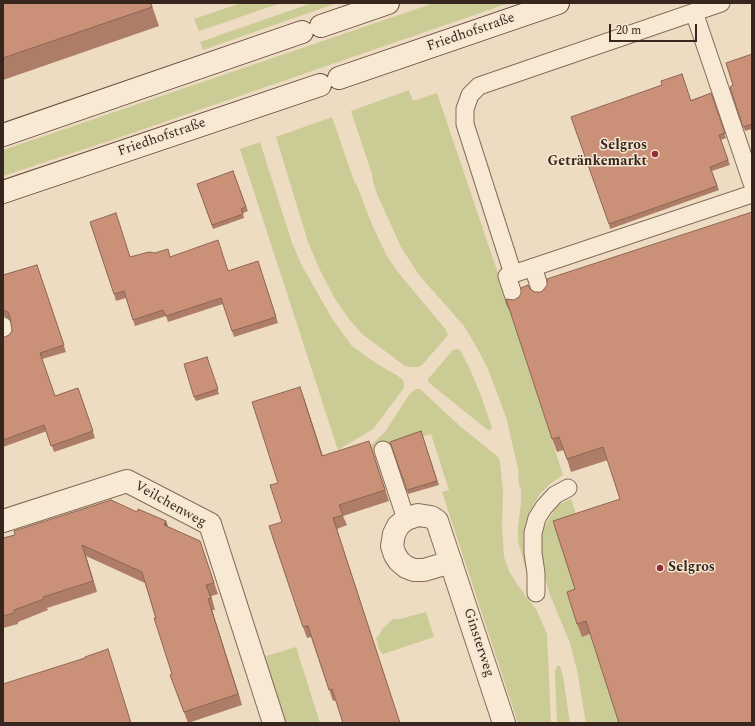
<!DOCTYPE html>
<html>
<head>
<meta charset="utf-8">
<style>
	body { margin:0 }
	#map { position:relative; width:755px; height:726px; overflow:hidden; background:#eddbc2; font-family:Spectral,serif }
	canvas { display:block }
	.frame { position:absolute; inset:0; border:4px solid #36261d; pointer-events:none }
	.scale { position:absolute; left:609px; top:24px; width:88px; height:18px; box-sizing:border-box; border:2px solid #36261d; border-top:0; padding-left:5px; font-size:12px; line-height:14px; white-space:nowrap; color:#36261d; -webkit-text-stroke:3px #f4e6d1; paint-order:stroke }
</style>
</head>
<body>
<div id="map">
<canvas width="755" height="726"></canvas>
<div class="frame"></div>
<div class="scale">20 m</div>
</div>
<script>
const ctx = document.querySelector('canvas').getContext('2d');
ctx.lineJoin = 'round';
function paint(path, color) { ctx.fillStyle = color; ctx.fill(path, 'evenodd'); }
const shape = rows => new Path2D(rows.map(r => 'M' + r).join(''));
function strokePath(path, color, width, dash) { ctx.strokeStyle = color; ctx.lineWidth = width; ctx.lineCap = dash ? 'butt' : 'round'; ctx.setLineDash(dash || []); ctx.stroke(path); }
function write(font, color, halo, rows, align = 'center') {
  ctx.font = font + ' Spectral,serif'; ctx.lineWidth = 3; ctx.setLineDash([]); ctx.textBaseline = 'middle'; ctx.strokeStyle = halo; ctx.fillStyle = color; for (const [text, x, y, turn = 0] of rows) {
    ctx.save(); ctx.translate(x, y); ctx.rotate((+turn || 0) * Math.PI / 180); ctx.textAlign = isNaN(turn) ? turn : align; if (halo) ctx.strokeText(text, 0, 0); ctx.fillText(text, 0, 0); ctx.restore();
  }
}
paint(shape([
	[241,3,281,3,199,31,194,19],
	[312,3,337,3,203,50,200,42],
	[434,3,509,3,118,138,3,176,3,150],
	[409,90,413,101,437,93,509,306,563,475,550,484,539,495,530,511,525,525,524,541,527,567,525,567,518,541,518,528,521,502,521,488,519,486,518,468,506,417,488,369,476,346,464,326,419,275,401,247,377,194,372,178,373,177,351,111],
	[332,117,355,184,356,183,373,227,387,256,397,271,446,330,448,335,423,364,418,367,412,367,405,366,362,334,349,319,335,299,319,268,308,242,276,137],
	[260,142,292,243,302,266,333,320,352,346,374,362,398,376,403,380,404,383,404,388,373,429,338,450,240,149],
	[457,349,460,350,470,369,481,396,492,428,489,431,428,382,428,379,453,350],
	[417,389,420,389,461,427,497,456,500,461,503,492,502,527,504,557,509,571,517,584,537,611,547,634,551,723,518,723,442,492,449,490,431,434,343,461,369,447,385,432,409,395,414,390],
	[571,499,580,526,580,602,582,637,591,634,620,723,586,723,577,670,570,643,550,595,544,575,541,546,542,533,545,525,555,509,560,504],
	[426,612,434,637,383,654,379,649,376,638,380,634,382,629,394,618,396,620],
	[296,647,320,723,285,723,263,657],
	[557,666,560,666,563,676,570,723,557,723,555,671]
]), '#cbcb96');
const lane = shape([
	[694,12,752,183],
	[533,267,542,295],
	[513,274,465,124,465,109,470,95,479,86,721,3],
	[516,303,507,276,752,194],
	[3,326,5,334],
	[383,450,406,519],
	[536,593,536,573,533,553,533,533,537,518,544,507,555,495,568,488]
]);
const street = shape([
	[3,521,127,481,210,524,274,723],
	[451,562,424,570,414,570,406,567,399,561,395,555,392,546,394,534,398,526,406,519,418,515,431,517,437,521,439,527,504,723]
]);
const secondary = shape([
	[321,26,388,3],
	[339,78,558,3],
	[3,135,302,32],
	[3,192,320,85]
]);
strokePath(lane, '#866c59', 19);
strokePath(street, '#866c59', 24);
strokePath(secondary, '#684d3d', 24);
strokePath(lane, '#f8e9d5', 17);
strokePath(street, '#f8e9d5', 22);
strokePath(secondary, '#f8e9d5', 22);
paint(shape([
	[3,3,151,3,159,26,3,80],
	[752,54,752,129,745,131,730,87,733,85],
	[711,93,726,138,721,140,730,165,712,171,719,190,610,229,609,224,691,100],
	[233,171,248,211,243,213,244,218,213,229,197,184],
	[752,212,590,634,582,637,577,624,575,589,620,499,608,460,571,472,564,450,557,452,552,439,514,300,530,289,535,292,541,292,544,289],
	[155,253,171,257,228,271,260,267,278,323,234,337,223,304,168,322,166,316,135,326,126,298,116,301,114,294,130,257],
	[37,265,66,352,42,359,55,396,78,388,95,438,54,452,47,431,3,447,3,337,5,337,9,335,12,331,11,320,10,319,4,316,3,314,3,275],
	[207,357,219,394,196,401,194,397],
	[304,398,323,456,373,452,389,501,343,516,347,525,337,529,336,700,333,701,311,637,307,638,303,627,282,522],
	[421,431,439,485,408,494,390,442],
	[137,512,166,521,168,527,200,541,218,594,211,596,215,610,212,610,242,705,188,723,170,675,172,674,145,583,86,556,97,592,47,608,48,610,18,622,18,624,3,628,3,538]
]), '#ae7d67');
paint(shape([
	[300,387,304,398,326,467,322,456],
	[333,518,337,529,400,723],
	[166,521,170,533,164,525],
	[82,545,86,556,97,592,93,581],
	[206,585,211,596,215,610,211,598],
	[208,599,212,610,242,705,238,694]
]), '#8d6654');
const building = shape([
	[3,3,151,3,152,7,3,58,3,3],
	[752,54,752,124,743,127,730,87,733,85,726,63,752,54],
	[682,74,691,101,711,93,725,133,719,135,728,160,710,167,717,186,609,224,571,117,662,85,661,81,682,74],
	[233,171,246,207,241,209,243,214,212,225,197,184,233,171],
	[752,212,752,723,619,723,586,621,577,624,567,592,575,589,553,521,620,499,603,447,567,459,559,437,552,439,506,299,514,300,519,297,521,293,521,288,528,285,530,289,535,292,541,292,544,289,547,285,547,279,752,212],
	[116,213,130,257,149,252,155,253,168,249,170,257,218,240,228,271,258,261,276,317,232,331,221,298,166,316,163,310,133,320,124,291,114,294,90,222,116,213],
	[37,265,64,345,40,353,55,396,78,388,93,431,51,446,44,425,3,440,3,337,5,337,9,335,12,331,10,317,8,312,3,310,3,275,37,265],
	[207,357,218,389,194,397,184,364,207,357],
	[300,387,322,456,369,441,385,490,339,505,343,515,333,518,400,723,343,723,332,689,329,690,308,626,303,627,269,526,282,522,270,485,278,483,252,402,300,387],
	[421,431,437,481,407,490,390,442,421,431],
	[111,500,137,512,138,509,166,521,164,525,200,541,214,583,206,585,211,598,208,599,238,694,184,712,170,675,172,674,154,618,156,618,142,572,82,545,93,581,43,597,44,599,14,610,14,613,3,616,3,538,15,535,14,531,111,500],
	[108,649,131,723,3,723,3,684,85,658,85,657,108,649]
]);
paint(building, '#ca9178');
strokePath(building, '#8d6654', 1);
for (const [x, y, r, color] of [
	[655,154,4,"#942b38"],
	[660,568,4,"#942b38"]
]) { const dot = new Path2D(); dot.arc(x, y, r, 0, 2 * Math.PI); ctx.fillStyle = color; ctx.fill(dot); strokePath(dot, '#f4e6d1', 1.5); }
write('14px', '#36261d', '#f4e6d1', [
	["Friedhofstraße",471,33,-19],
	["Friedhofstraße",162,138,-19],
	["Veilchenweg",170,505,29],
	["Ginsterweg",478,643,72]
]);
write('bold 14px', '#36261d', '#f4e6d1', [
	["Selgros",647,146],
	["Getränkemarkt",647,162],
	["Selgros",668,568,"left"]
], 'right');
</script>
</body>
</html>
